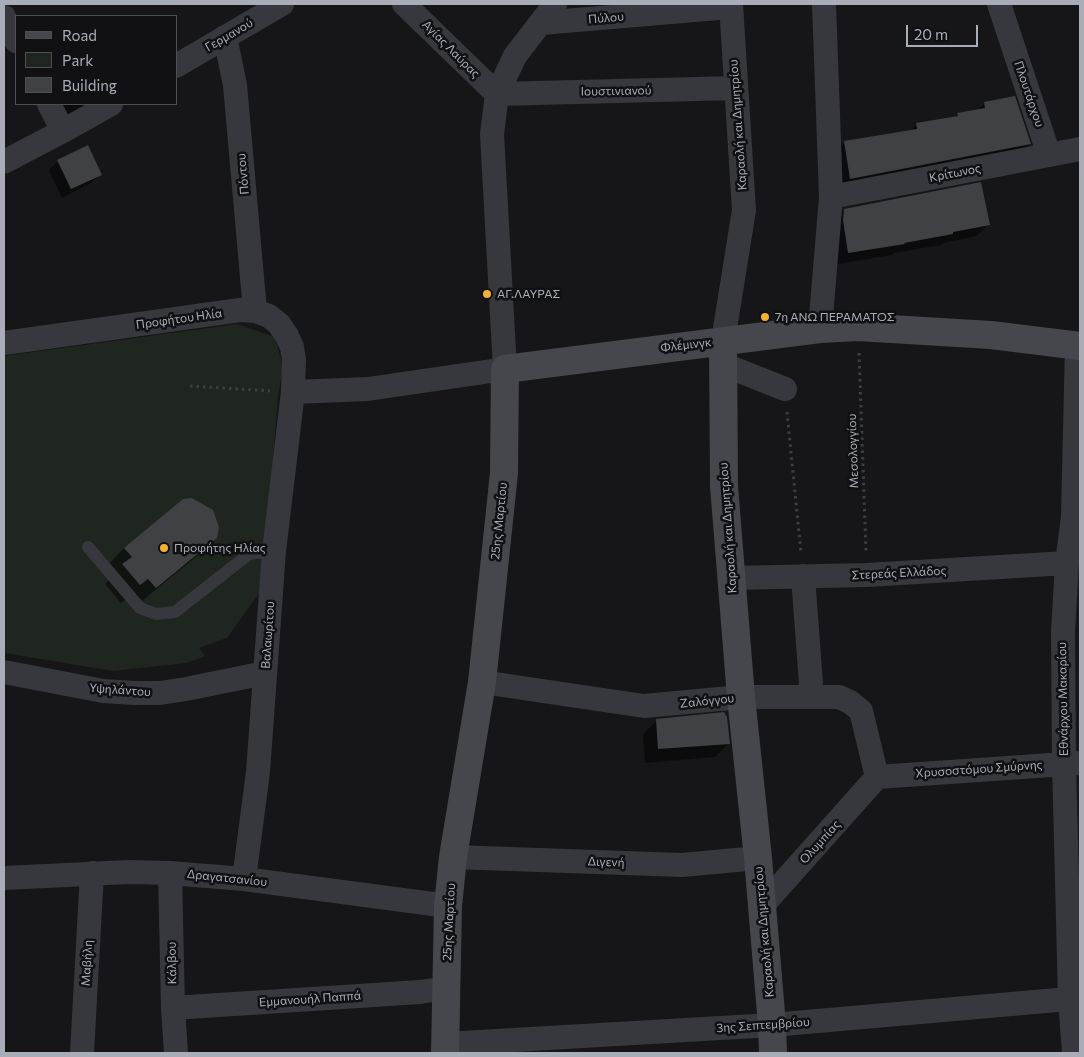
<!DOCTYPE html>
<html>
<head>
<meta charset="utf-8">
<style>
	body { margin:0 }
	#map { position:relative; width:1084px; height:1057px; overflow:hidden; background:#161618; font-family:Commissioner,sans-serif }
	canvas { display:block }
	.frame { position:absolute; inset:0; border:5px solid #a8adb8; pointer-events:none }
	.legend { position:absolute; left:15px; top:15px; width:162px; height:90px; box-sizing:border-box; background:#111113; border:1px solid #4d4f55; margin:0; padding:6px 9px; list-style:none; font-size:15px; color:#a8adb8 }
	.legend li { display:flex; align-items:center; gap:10px; height:25px }
	.legend b { width:25px; border:1px solid #4d4f55 }
	.scale { position:absolute; left:906px; top:25px; width:72px; height:22px; box-sizing:border-box; border:2px solid #a8adb8; border-top:0; padding-left:6px; font-size:15px; line-height:18px; white-space:nowrap; color:#a8adb8; -webkit-text-stroke:4px #111113; paint-order:stroke }
</style>
</head>
<body>
<div id="map">
<canvas width="1084" height="1057"></canvas>
<div class="frame"></div>
<ul class="legend">
<li><b style="height:6px;background:#45474d"></b>Road</li>
<li><b style="height:14px;background:#1e261f"></b>Park</li>
<li><b style="height:14px;background:#404145"></b>Building</li>
</ul>
<div class="scale">20 m</div>
</div>
<script>
const ctx = document.querySelector('canvas').getContext('2d');
ctx.lineJoin = 'round';
function paint(path, color) { ctx.fillStyle = color; ctx.fill(path, 'evenodd'); }
const shape = rows => new Path2D(rows.map(r => 'M' + r).join(''));
function strokePath(path, color, width, dash) { ctx.strokeStyle = color; ctx.lineWidth = width; ctx.lineCap = dash ? 'butt' : 'round'; ctx.setLineDash(dash || []); ctx.stroke(path); }
function write(font, color, halo, rows, align = 'center') {
  ctx.font = font + ' Commissioner,sans-serif'; ctx.lineWidth = 5; ctx.setLineDash([]); ctx.textBaseline = 'middle'; ctx.strokeStyle = halo; ctx.fillStyle = color; for (const [text, x, y, turn = 0] of rows) {
    ctx.save(); ctx.translate(x, y); ctx.rotate((+turn || 0) * Math.PI / 180); ctx.textAlign = isNaN(turn) ? turn : align; if (halo) ctx.strokeText(text, 0, 0); ctx.fillText(text, 0, 0); ctx.restore();
  }
}
paint(shape([
	[237,324,275,337,283,367,278,397,263,588,227,638,199,648,205,656,187,663,112,671,4,653,4,356]
]), '#1e261f');
paint(shape([
	[985,103,1030,144,1018,155,839,190,833,154,844,143,909,132,917,124,954,118,958,114,977,111],
	[43,104,95,104,55,125],
	[58,161,100,174,91,183,62,198,49,170],
	[844,210,988,224,977,236,943,243,941,245,894,253,892,255,837,264,833,221],
	[215,537,197,556,137,605,130,596,121,603,105,584,114,575,106,567,124,548],
	[657,720,729,743,715,757,645,763,643,734]
]), '#0007');
paint(shape([
	[1015,96,1031,144,850,179,844,141,917,129,916,123,958,116,957,113,985,108,984,102],
	[88,145,102,175,71,189,57,160],
	[981,182,990,225,953,232,953,234,904,243,905,244,848,253,843,220,844,209],
	[192,498,213,510,219,527,217,538,156,588,148,579,140,585,122,564,132,557,124,548,183,499],
	[724,712,727,717,730,744,658,749,656,719]
]), '#404145');
strokePath(shape([
	[859,353,866,551],
	[190,386,270,391],
	[787,412,801,553]
]), '#3d3f44', 3, [2.5, 4]);
strokePath(shape([
	[88,547,140,608,156,614,175,612,249,554,274,551]
]), '#37383d', 12);
strokePath(shape([
	[404,4,497,94],
	[999,4,1049,155],
	[4,17,16,41],
	[541,23,730,7],
	[225,37,235,85,255,311],
	[176,66,282,4],
	[497,94,736,88],
	[49,104,63,131],
	[4,162,63,131,111,104],
	[831,197,1080,149],
	[820,329,831,197,824,4],
	[723,341,744,210,731,4],
	[4,343,240,310,255,311,269,316,279,324,287,336,292,347,294,360,293,392,274,551,258,772,244,879],
	[722,364,785,389],
	[293,392,368,389,505,369,492,134,497,94,515,56,555,4],
	[803,576,812,697],
	[731,578,867,575,1067,563],
	[4,672,103,691,134,693,160,693,186,689,265,673],
	[482,682,644,706,741,697,839,697,850,702,861,711,877,777],
	[877,777,1080,763],
	[453,857,682,865,758,858],
	[170,873,173,1008,176,1053],
	[4,878,129,872,170,873,244,879,448,906],
	[762,906,877,777],
	[173,1008,420,992,447,988],
	[445,1044,772,1025,1080,998],
	[82,1053,92,873],
	[1074,1053,1070,999,1064,763,1063,632,1067,563,1073,517,1077,345]
]), '#37383d', 24);
strokePath(shape([
	[723,341,724,486,741,697,758,858,772,1025,773,1053],
	[445,1053,448,906,453,857,482,682,504,473,505,369,820,329,858,327,991,335,1080,346]
]), '#45474d', 28);
for (const [x, y, r, color] of [
	[487,294,5,"#f2b134"],
	[765,317,5,"#f2b134"],
	[164,548,5,"#f2b134"]
]) { const dot = new Path2D(); dot.arc(x, y, r, 0, 2 * Math.PI); ctx.fillStyle = color; ctx.fill(dot); strokePath(dot, '#111113', 2); }
write('12px', '#a8adb8', '#111113', [
	["Πύλου",606,18,-5],
	["Γερμανού",229,35,-30],
	["Αγίας Λαύρας",451,49,45],
	["Ιουστινιανού",616,91,-1],
	["Πλουτάρχου",1029,94,71],
	["Καραολή και Δημητρίου",738,125,-94],
	["Κρίτωνος",955,173,-11],
	["Πόντου",243,174,-95],
	["Προφήτου Ηλία",179,319,-8],
	["Φλέμινγκ",686,345,-7],
	["Μεσολογγίου",853,451,-92],
	["25ης Μαρτίου",499,521,-84],
	["Καραολή και Δημητρίου",728,528,-94],
	["Στερεάς Ελλάδος",899,573,-3],
	["Βαλαωρίτου",268,635,-86],
	["Υψηλάντου",120,690,4],
	["Εθνάρχου Μακαρίου",1063,699,-91],
	["Ζαλόγγου",707,701,-6],
	["Χρυσοστόμου Σμύρνης",979,769,-4],
	["Ολυμπίας",820,842,-48],
	["Διγενή",606,862,2],
	["Δραγατσανίου",227,878,6],
	["25ης Μαρτίου",449,922,-87],
	["Καραολή και Δημητρίου",764,932,-95],
	["Μαβήλη",87,963,-87],
	["Κάλβου",172,963,-91],
	["Εμμανουήλ Παππά",310,999,-4],
	["3ης Σεπτεμβρίου",763,1025,-4]
]);
write('12px', '#a8adb8', '#111113', [
	["ΑΓ.ΛΑΥΡΑΣ",497,294],
	["7η ΑΝΩ ΠΕΡΑΜΑΤΟΣ",775,317],
	["Προφήτης Ηλίας",174,548]
], 'left');
</script>
</body>
</html>
